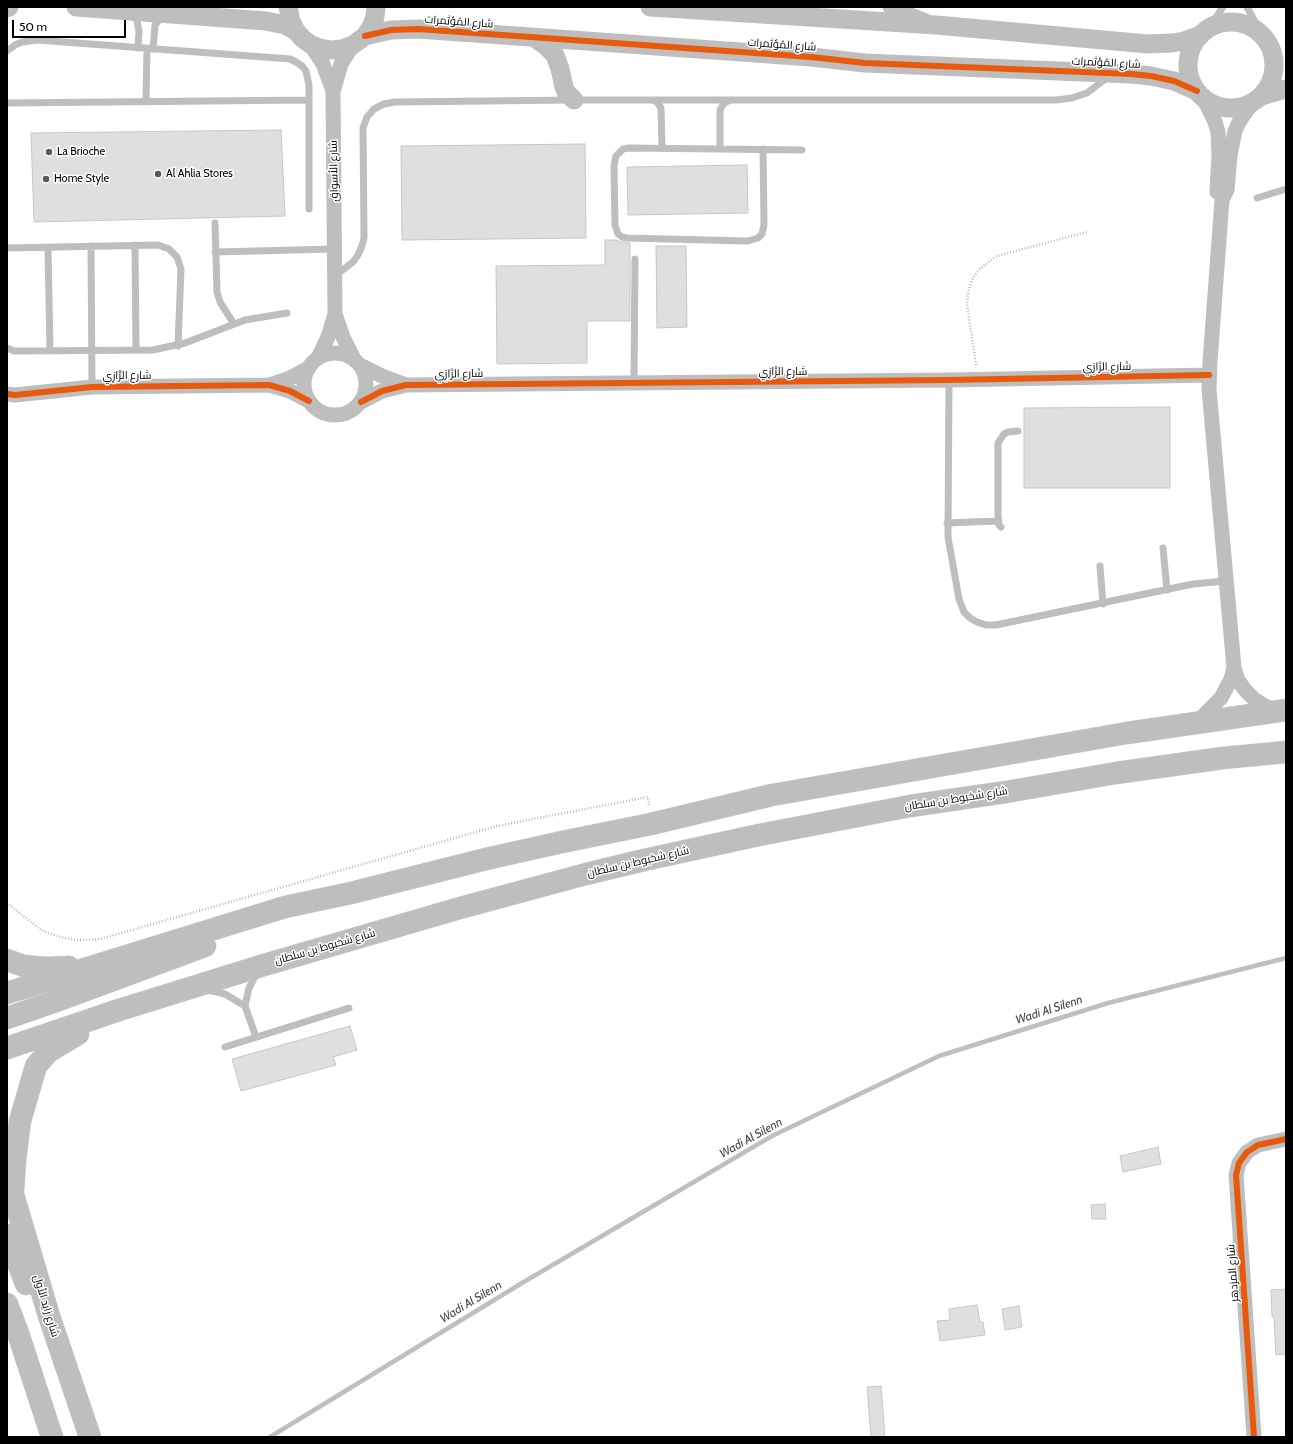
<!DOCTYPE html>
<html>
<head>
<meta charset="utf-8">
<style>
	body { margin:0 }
	#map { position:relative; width:1293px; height:1444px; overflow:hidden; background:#fff; font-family:Cabin,sans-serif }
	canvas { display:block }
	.frame { position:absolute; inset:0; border:8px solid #000; pointer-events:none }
	.scale { position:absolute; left:12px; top:20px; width:114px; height:18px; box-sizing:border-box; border:2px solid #000; border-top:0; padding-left:5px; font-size:12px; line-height:14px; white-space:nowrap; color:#000; -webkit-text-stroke:3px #fff; paint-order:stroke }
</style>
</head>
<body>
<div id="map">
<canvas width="1293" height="1444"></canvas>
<div class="frame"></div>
<div class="scale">50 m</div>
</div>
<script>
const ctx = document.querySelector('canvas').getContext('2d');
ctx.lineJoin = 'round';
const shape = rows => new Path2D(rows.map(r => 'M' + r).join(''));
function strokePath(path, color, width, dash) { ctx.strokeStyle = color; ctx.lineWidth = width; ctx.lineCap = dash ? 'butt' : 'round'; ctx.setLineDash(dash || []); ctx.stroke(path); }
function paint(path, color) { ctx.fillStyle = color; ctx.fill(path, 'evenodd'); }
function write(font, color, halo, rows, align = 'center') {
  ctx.font = font + ' Cabin,Cairo,sans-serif'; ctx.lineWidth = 3; ctx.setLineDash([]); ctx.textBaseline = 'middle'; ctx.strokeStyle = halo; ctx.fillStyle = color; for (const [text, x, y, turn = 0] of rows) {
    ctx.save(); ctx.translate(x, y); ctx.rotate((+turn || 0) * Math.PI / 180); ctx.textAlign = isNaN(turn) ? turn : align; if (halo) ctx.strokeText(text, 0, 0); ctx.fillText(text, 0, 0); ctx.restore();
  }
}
strokePath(shape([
	[270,1437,522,1283,772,1136,939,1056,1108,1003,1286,958]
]), '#bfbfbf', 4.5);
const building = shape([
	[281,130,285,216,34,222,31,133,281,130],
	[585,144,586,238,402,240,401,146,585,144],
	[747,165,748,213,628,215,627,167,747,165],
	[605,240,617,240,621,242,630,243,630,321,587,321,587,363,497,364,496,266,605,265,605,240],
	[656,246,686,246,687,327,657,328,656,246],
	[1170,407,1170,488,1024,488,1024,408,1170,407],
	[350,1026,357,1050,333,1057,336,1065,241,1091,232,1059,350,1026],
	[1158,1147,1161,1164,1123,1172,1120,1156,1158,1147],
	[1105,1204,1106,1219,1092,1219,1091,1205,1105,1204],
	[1286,1289,1286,1354,1276,1355,1274,1317,1272,1317,1271,1290,1286,1289],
	[977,1305,980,1322,983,1322,985,1335,940,1341,937,1321,950,1320,949,1309,977,1305],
	[1019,1306,1022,1327,1005,1330,1002,1309,1019,1306],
	[881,1386,885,1437,871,1437,867,1387,881,1386]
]);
paint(building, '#dfdfdf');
strokePath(building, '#c7c7c7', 1);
const primary = shape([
	[7,960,24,966,46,968,69,967],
	[7,993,285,907,351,893,486,859,562,842,651,824,772,795,1127,733,1286,710],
	[7,1018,59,1000,205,946],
	[7,1048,119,1010,264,965,460,908,586,874,644,860,759,835,910,806,1006,792,1116,773,1223,758,1286,752],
	[7,1174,49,1316,90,1437],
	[13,1191,15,1160,20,1121,36,1066,48,1052,78,1034],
	[7,1235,26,1284],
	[7,1304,18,1333,52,1437]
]);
strokePath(primary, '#dbdbdb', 23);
strokePath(shape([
	[976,365,967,304,968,294,970,285,974,276,980,269,995,257,1004,254,1087,232],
	[7,903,41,930,51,934,64,938,78,940,100,939,497,826,648,797,649,805]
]), '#b9b9b9', 2.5, [1, 2]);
strokePath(shape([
	[1247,7,1261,33],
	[133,14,137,21,139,31,138,48],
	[1208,29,1223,7],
	[153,49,155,25,163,16],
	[7,51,15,45,22,42,37,40,290,59,296,62,302,66,306,71,309,85,309,209],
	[652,100,657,102,661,108,662,148],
	[146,102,147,48],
	[7,103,309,100],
	[720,149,720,110,724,103,730,100],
	[763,149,764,225,762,234,758,238,748,241,627,238,622,237,618,234,615,225,614,165,616,156,623,149,629,148,720,149,802,150],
	[1257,198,1286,189],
	[215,223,217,292,220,302,234,324],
	[135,245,136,350],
	[91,246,92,387],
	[48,247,50,351],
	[7,248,158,245,169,249,177,257,181,269,178,346],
	[215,252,334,249],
	[335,276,353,262,358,255,362,246,364,238,363,128,367,117,374,109,384,104,395,102,574,100,1056,100,1072,98,1087,93,1108,77],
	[7,348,14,351,20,351,153,350,185,343,245,320,287,313],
	[949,380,948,537,959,599,964,612,970,618,977,622,986,625,996,625,1193,584,1226,581],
	[634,383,635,259],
	[947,523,998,521],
	[1001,527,999,525,998,516,998,443,1004,434,1008,432,1018,431],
	[1163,548,1167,590],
	[1100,566,1103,604],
	[208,990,225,994,245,1006],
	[256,1037,245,1006,249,988,257,973],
	[225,1047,349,1008]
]), '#bebebe', 7);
strokePath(shape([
	[890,7,926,21],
	[310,44,323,64,333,91],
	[1203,97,1215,122,1218,132,1219,154,1217,192],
	[1253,102,1239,122,1235,131,1230,155,1227,190,1222,200,1210,362,1209,389,1234,668,1238,680,1245,690,1254,699,1265,706,1277,711],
	[335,314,343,337,354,359],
	'304 384a31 31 0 1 1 62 0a31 31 0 1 1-62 0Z',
	[318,358,328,337,335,314,333,92,341,64,353,45],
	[360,365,382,376,406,385],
	[269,385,290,378,309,368],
	[7,394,15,395,92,387,269,385,290,391,309,401],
	[361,402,382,391,406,385,949,380,1209,375],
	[1196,723,1221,698,1231,679,1234,668],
	[1254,1437,1236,1175,1239,1163,1247,1152,1258,1145,1286,1139]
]), '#bebebe', 15);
strokePath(shape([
	[76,7,266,21,285,25,296,31],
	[288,7,291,21,296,31,302,38,310,44,320,48,331,50,342,49,353,45,365,36,371,27,375,17,376,7],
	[650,7,936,25,1148,44,1172,43,1184,41,1201,35],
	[7,8,9,7],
	'1188 65a43 43 0 1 1 86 0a43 43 0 1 1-86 0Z',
	[365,36,391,30,418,29,811,57,865,63,1131,74,1151,76,1174,81,1197,91],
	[533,37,546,46,555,55,560,69,564,87,566,92,574,100],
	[1262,96,1286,89]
]), '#bebebe', 19);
strokePath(primary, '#bebebe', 22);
strokePath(shape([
	[365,36,391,30,418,29,811,57,865,63,1131,74,1151,76,1174,81,1197,91],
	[7,394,15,395,92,387,269,385,290,391,309,401],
	[361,402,382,391,406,385,949,380,1209,375],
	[1254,1437,1236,1175,1239,1163,1247,1152,1258,1145,1286,1139]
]), '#e8590c', 6);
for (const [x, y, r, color] of [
	[49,152,4,"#595959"],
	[158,174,4,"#595959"],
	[46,179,4,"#595959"]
]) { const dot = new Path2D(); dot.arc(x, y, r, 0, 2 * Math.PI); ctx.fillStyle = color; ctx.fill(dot); strokePath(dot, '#fff', 1.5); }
write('11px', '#000', '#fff', [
	["شارع المُؤتَمرات",459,22,4],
	["شارع المُؤتَمرات",782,45,4],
	["شارع المُؤتَمرات",1106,63,3],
	["شارع الأسواق",334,171,-91],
	["شارع الرَّازِي",1107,367,-1],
	["شارع الرَّازِي",783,372],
	["شارع الرَّازِي",459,374,-1],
	["شارع الرَّازِي",127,376],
	["شارع شخبوط بن سلطان",956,799,-9],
	["شارع شخبوط بن سلطان",638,862,-13],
	["شارع شخبوط بن سلطان",325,947,-16],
	["شارع المزدهر",1233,1273,-94],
	["شارع زايد الأول",46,1306,73]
]);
write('11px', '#000', '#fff', [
	["La Brioche",57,152],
	["Al Ahlia Stores",166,174],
	["Home Style",54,179]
], 'left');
write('italic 12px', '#444', '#fff', [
	["Wadi Al Silenn",1049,1010,-18],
	["Wadi Al Silenn",751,1138,-29],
	["Wadi Al Silenn",471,1302,-31]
]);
</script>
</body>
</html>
